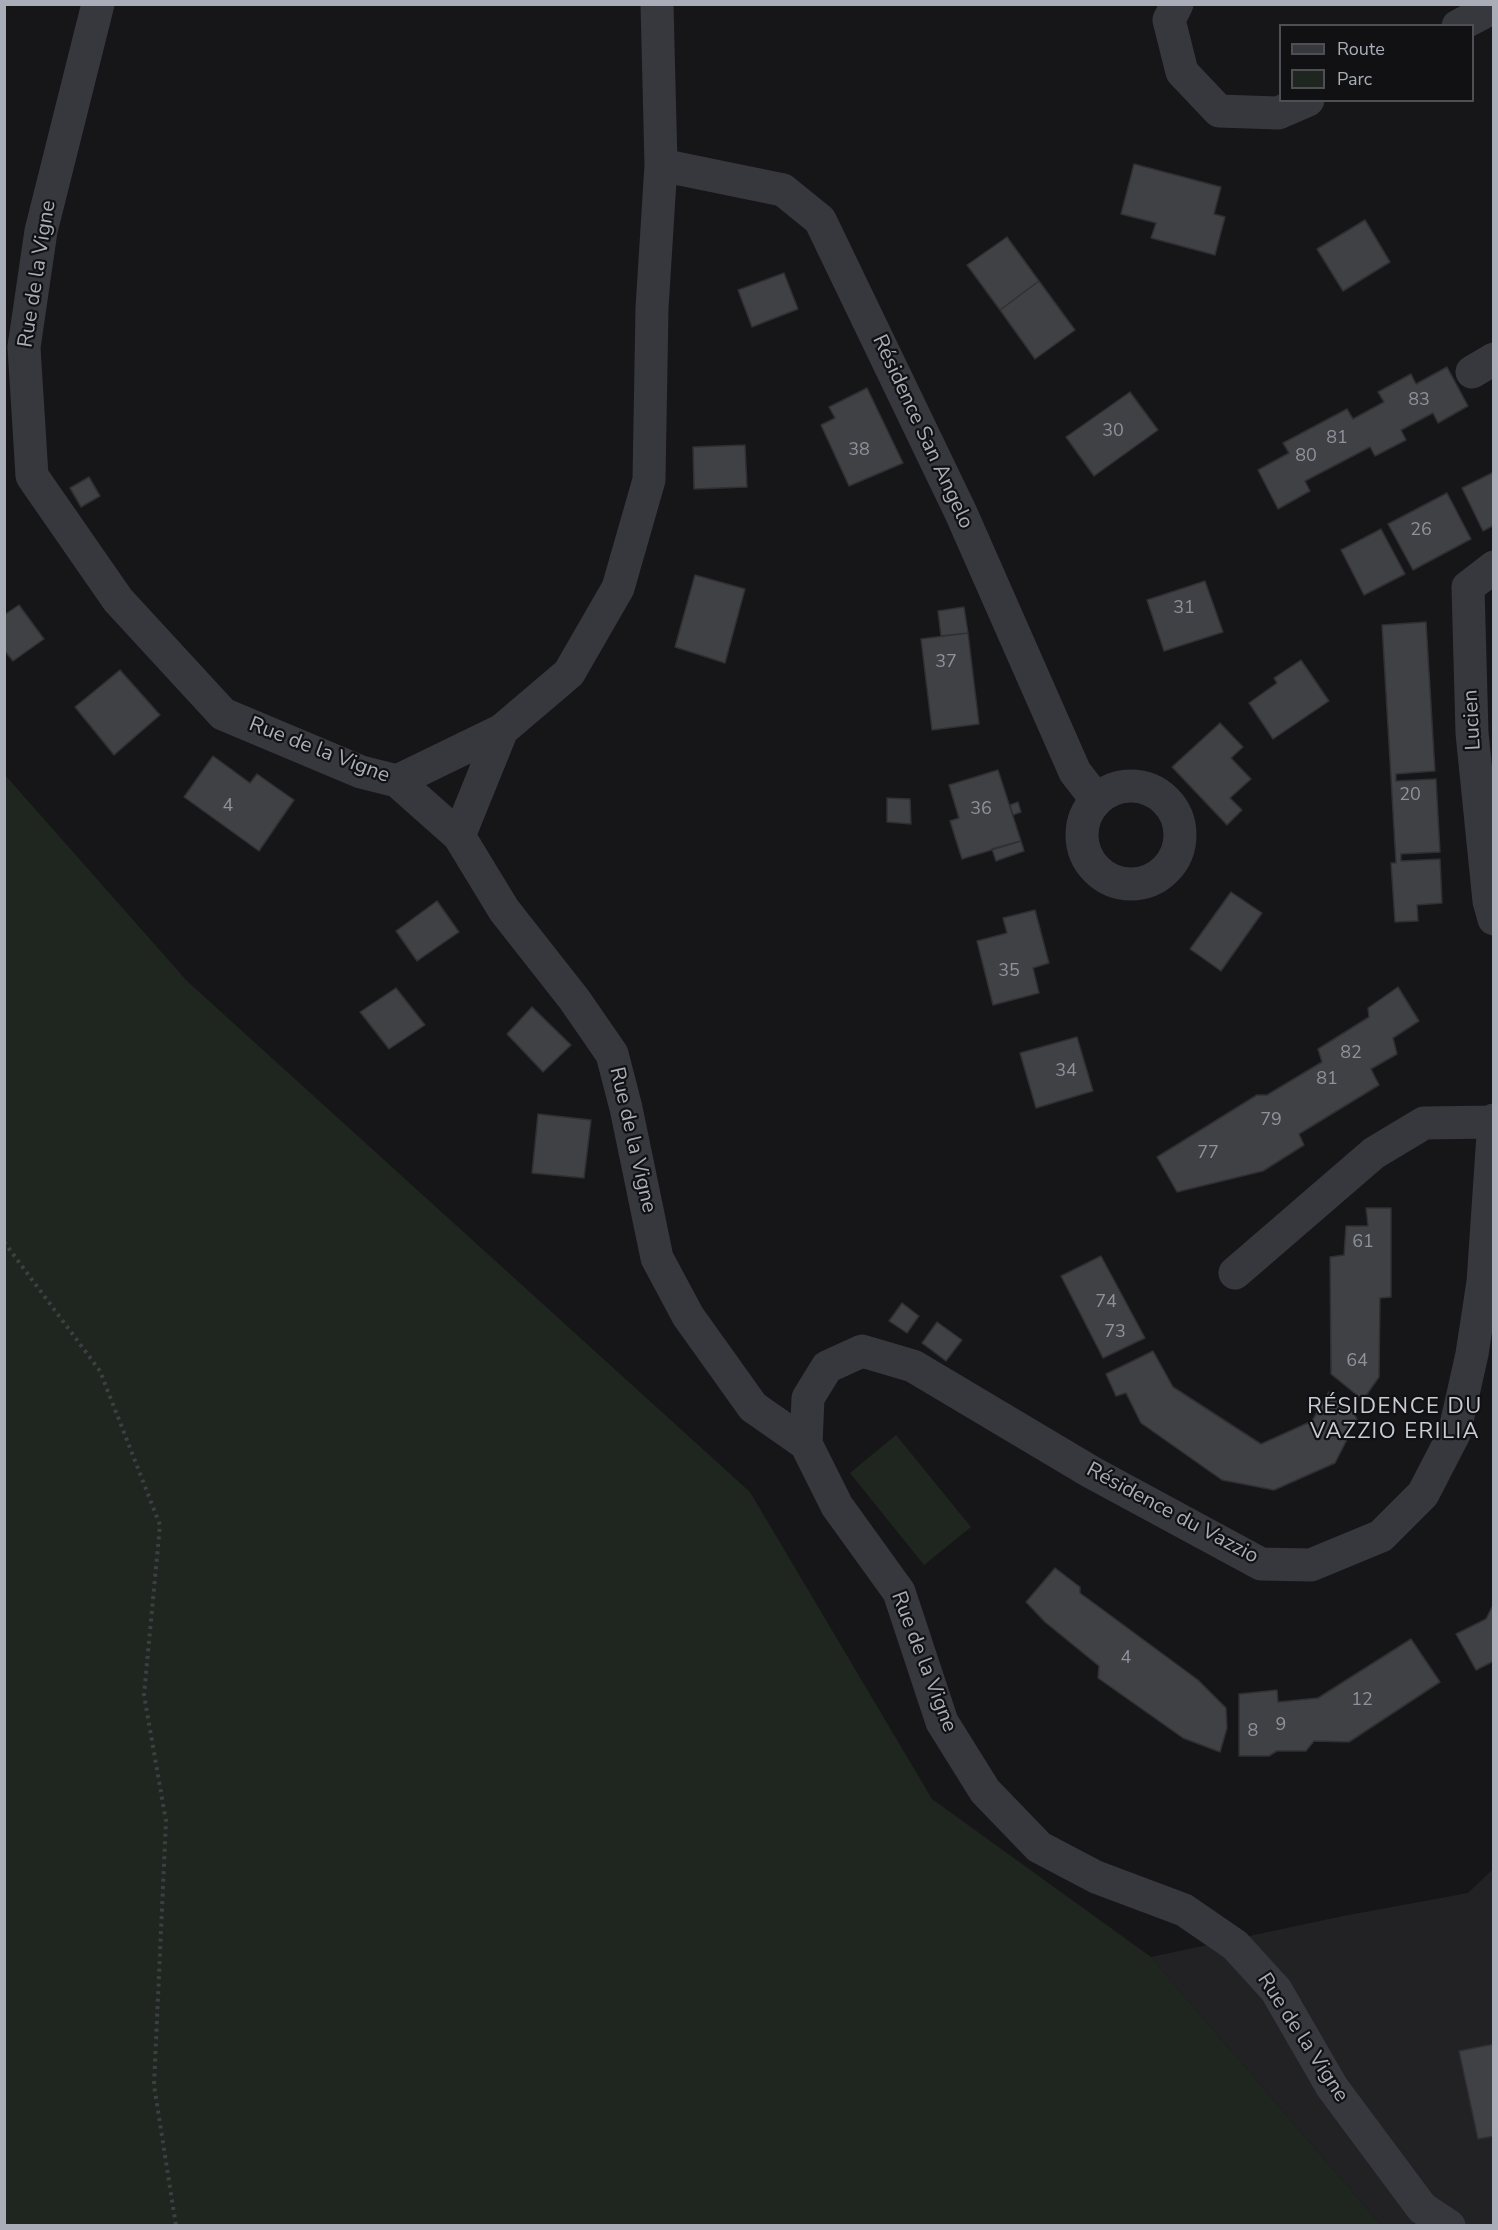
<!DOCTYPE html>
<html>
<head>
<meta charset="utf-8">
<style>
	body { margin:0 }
	#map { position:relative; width:1498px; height:2230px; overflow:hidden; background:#161618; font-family:"Nunito Sans",sans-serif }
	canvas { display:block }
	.frame { position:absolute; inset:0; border:6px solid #a8adb8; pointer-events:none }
	.legend { position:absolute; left:1279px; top:24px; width:195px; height:78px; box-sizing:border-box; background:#111113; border:2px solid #4d4f55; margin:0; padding:8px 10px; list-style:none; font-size:18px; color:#a8adb8 }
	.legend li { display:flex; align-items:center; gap:12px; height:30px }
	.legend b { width:30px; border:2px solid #4d4f55 }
</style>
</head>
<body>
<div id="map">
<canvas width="1498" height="2230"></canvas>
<div class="frame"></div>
<ul class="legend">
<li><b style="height:8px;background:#37383d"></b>Route</li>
<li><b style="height:16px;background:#1e261f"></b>Parc</li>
</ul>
</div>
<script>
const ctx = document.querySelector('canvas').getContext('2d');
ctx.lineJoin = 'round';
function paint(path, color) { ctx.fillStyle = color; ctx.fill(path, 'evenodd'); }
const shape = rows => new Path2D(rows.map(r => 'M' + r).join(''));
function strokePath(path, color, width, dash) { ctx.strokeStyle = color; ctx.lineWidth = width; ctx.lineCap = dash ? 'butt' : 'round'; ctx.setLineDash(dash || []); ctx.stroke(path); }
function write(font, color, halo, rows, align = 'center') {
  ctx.font = font + ' "Nunito Sans",sans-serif'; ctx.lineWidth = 4.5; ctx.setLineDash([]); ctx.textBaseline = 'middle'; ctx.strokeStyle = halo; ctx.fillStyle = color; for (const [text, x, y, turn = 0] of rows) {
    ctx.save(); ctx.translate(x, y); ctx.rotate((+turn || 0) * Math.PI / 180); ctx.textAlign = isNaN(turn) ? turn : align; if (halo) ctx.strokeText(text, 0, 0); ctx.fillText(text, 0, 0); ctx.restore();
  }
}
paint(shape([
	[1493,1869,1493,2225,1381,2225,1151,1957,1343,1916,1468,1893]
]), '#222225');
paint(shape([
	[5,775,187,981,750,1492,932,1799,1151,1957,1381,2225,5,2225],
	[896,1435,971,1527,924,1565,850,1473]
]), '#1e261f');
const building = shape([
	[1134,164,1221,187,1214,214,1225,217,1215,255,1151,238,1156,223,1121,214,1134,164],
	[1365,220,1390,262,1343,291,1317,249,1365,220],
	[1007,237,1039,281,1000,310,967,265,1007,237],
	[784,273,798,309,752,327,738,290,784,273],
	[1039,281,1075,330,1035,359,1000,310,1039,281],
	[1447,367,1468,406,1438,423,1433,413,1401,430,1406,440,1375,456,1370,447,1305,481,1310,491,1278,509,1258,470,1289,453,1283,443,1347,409,1353,419,1384,402,1378,392,1411,374,1416,384,1447,367],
	[867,388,903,463,849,486,821,425,835,418,829,407,867,388],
	[1130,392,1158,430,1094,476,1066,437,1130,392],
	[745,445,747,487,694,489,693,447,745,445],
	[1494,472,1494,525,1483,531,1462,488,1494,472],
	[89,477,100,496,81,507,70,488,89,477],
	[1447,493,1471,539,1413,570,1388,524,1447,493],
	[1381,529,1405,574,1364,595,1341,550,1381,529],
	[695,575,745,589,725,663,675,647,695,575],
	[1205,581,1223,632,1164,651,1147,600,1205,581],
	[19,605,44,639,13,661,4,650,4,615,19,605],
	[964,607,968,633,941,636,938,611,964,607],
	[1426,622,1435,771,1396,774,1396,781,1436,779,1440,852,1401,854,1401,861,1440,859,1442,903,1417,905,1418,921,1395,922,1391,863,1396,863,1382,625,1426,622],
	[968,633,979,724,932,730,921,639,968,633],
	[1301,660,1329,701,1273,739,1249,703,1277,683,1274,678,1301,660],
	[120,670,160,715,114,755,75,707,120,670],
	[1220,723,1243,747,1231,758,1251,779,1230,798,1242,810,1227,825,1172,767,1220,723],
	[213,756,250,783,257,774,294,800,259,851,184,797,213,756],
	[998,770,1021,841,962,859,950,821,959,818,949,785,998,770],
	[887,798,910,799,911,824,887,822,887,798],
	[1018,802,1021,812,1013,815,1010,805,1018,802],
	[1021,841,1024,851,996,861,992,849,1021,841],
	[1231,892,1262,913,1221,971,1190,949,1231,892],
	[437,901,459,932,417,961,396,931,437,901],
	[1035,910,1049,963,1033,968,1039,993,993,1005,977,941,1007,933,1003,918,1035,910],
	[1398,987,1419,1021,1393,1038,1397,1054,1371,1069,1379,1085,1299,1134,1304,1145,1263,1171,1177,1192,1157,1157,1257,1095,1267,1095,1322,1062,1318,1049,1369,1017,1368,1008,1398,987],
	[396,988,425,1025,389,1049,360,1012,396,988],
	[532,1007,571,1045,543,1072,507,1034,532,1007],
	[1077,1037,1093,1091,1036,1108,1020,1053,1077,1037],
	[538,1114,591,1120,584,1178,532,1173,538,1114],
	[1366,1208,1391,1208,1391,1297,1380,1298,1379,1377,1363,1400,1331,1374,1330,1257,1344,1255,1346,1226,1368,1226,1366,1208],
	[1101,1256,1145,1338,1103,1358,1061,1276,1101,1256],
	[902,1303,919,1316,907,1333,889,1321,902,1303],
	[937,1322,962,1340,946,1361,922,1343,937,1322],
	[1153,1351,1173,1387,1261,1444,1312,1421,1329,1392,1353,1410,1357,1420,1335,1463,1274,1490,1222,1480,1141,1423,1126,1393,1116,1396,1106,1374,1153,1351],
	[1055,1568,1080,1587,1080,1593,1198,1680,1226,1708,1227,1728,1220,1752,1183,1738,1098,1678,1099,1666,1045,1622,1026,1602,1055,1568],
	[1494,1603,1494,1661,1476,1670,1456,1634,1486,1619,1494,1603],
	[1411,1639,1440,1682,1349,1742,1314,1741,1306,1751,1277,1751,1269,1756,1239,1756,1239,1694,1277,1690,1278,1702,1318,1698,1411,1639],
	[1494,2044,1494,2136,1478,2139,1459,2051,1494,2044]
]);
paint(building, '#404145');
strokePath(building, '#303034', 1.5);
strokePath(shape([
	[4,1242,100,1371,160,1525,144,1695,166,1821,154,2085,176,2226]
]), '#3d3f44', 4, [3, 4.5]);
strokePath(shape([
	[98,4,41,231,24,347,32,476,118,600,223,714,361,772,397,781,459,836,504,910,574,999,612,1054,626,1108,657,1258,688,1316,753,1407,806,1444,837,1506,899,1592,942,1722,985,1791,1039,1847,1096,1877,1184,1910,1235,1945,1276,1990,1332,2087,1422,2208,1449,2226],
	[1177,4,1169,20,1182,72,1219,111,1278,113,1308,100],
	[1458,26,1494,7],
	[661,165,783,190,820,220,961,513,1075,772,1096,799],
	[1472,372,1494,359],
	[1494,567,1468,587,1472,733,1489,901,1494,919],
	[397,781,502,730,569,673,618,588,649,480,652,308,661,165,657,4],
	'1082 835a49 49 0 1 1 98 0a49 49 0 1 1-98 0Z',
	[459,836,502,730],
	[1235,1273,1374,1153,1424,1123,1493,1122],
	[806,1444,808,1398,827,1367,862,1351,913,1366,1091,1472,1261,1564,1311,1565,1381,1536,1423,1494,1454,1434,1472,1354,1483,1282,1494,1120]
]), '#37383d', 33);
write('18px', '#8e929b', null, [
	["83",1419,401],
	["30",1113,432],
	["81",1337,439],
	["38",859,451],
	["80",1306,457],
	["26",1421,531],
	["31",1184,609],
	["37",946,663],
	["20",1410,796],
	["4",228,807],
	["36",981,810],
	["35",1009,972],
	["82",1351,1054],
	["34",1066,1072],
	["81",1327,1080],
	["79",1271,1121],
	["77",1208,1154],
	["61",1363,1243],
	["74",1106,1303],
	["73",1115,1333],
	["64",1357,1362],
	["4",1126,1659],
	["12",1362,1701],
	["9",1281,1726],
	["8",1253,1732]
]);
write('21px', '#a8adb8', '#111113', [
	["Rue de la Vigne",38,274,-81],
	["Résidence San Angelo",922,432,65],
	["Lucien",1473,720,-93],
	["Rue de la Vigne",319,751,21],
	["Rue de la Vigne",632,1140,77],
	["Résidence du Vazzio",1172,1514,28],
	["Rue de la Vigne",923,1662,69],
	["Rue de la Vigne",1302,2038,57]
]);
ctx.letterSpacing = '1.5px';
write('22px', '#c9ccd4', '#111113', [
	["RÉSIDENCE DU",1395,1408],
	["VAZZIO ERILIA",1395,1433]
]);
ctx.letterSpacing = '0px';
</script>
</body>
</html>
